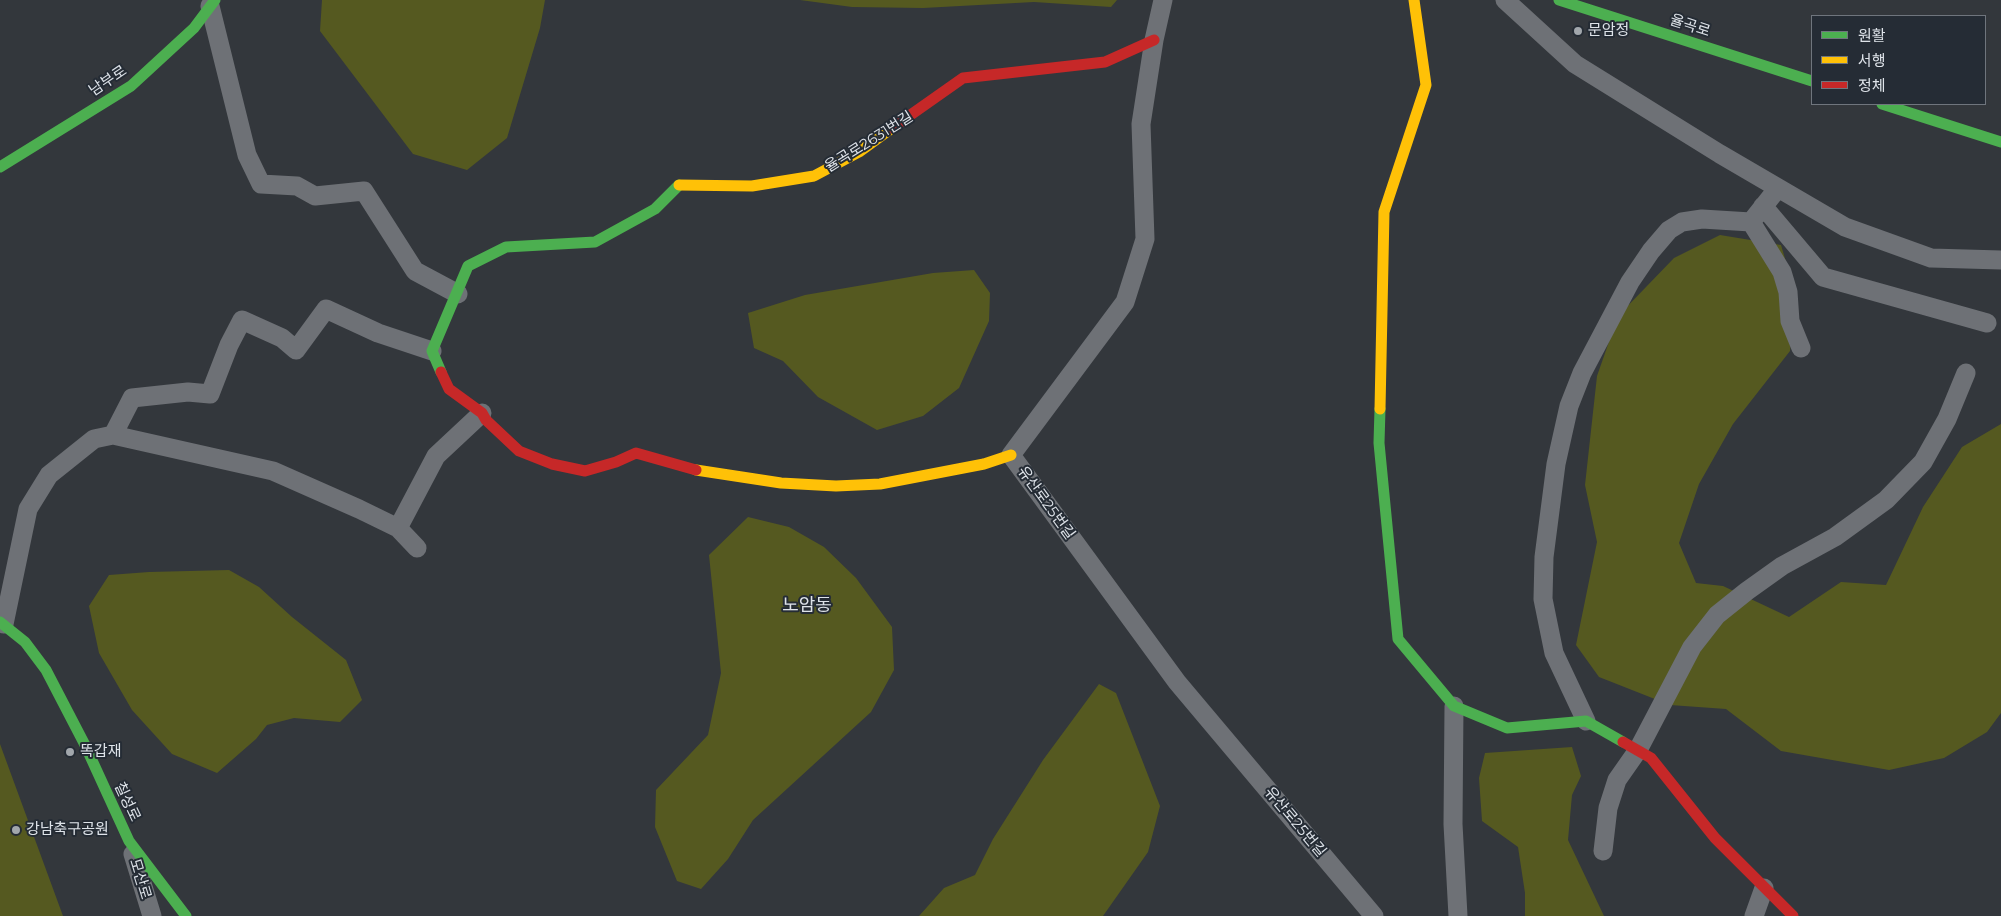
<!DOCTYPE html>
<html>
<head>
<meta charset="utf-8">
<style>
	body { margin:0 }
	#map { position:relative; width:2001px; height:916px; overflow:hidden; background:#33373c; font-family:Montserrat,"Noto Sans KR",sans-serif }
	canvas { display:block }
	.legend { position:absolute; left:1811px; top:15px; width:175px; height:90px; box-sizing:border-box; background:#252c35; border:1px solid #6f757d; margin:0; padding:6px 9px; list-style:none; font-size:15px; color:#dee3e9 }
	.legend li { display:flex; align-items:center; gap:10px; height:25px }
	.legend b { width:25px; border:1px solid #6f757d }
</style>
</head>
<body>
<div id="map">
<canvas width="2001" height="916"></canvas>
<ul class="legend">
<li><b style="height:6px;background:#4caf50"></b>원활</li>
<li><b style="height:6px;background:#ffc107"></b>서행</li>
<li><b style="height:6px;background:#c62828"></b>정체</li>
</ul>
</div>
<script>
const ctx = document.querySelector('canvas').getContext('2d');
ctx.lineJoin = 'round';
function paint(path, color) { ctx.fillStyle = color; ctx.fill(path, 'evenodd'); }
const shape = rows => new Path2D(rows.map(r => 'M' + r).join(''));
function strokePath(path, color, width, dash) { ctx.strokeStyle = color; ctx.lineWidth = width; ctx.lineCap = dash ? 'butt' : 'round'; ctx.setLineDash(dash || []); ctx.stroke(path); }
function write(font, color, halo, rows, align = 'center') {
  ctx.font = font + ' Montserrat,"Noto Sans KR",sans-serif'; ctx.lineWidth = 4; ctx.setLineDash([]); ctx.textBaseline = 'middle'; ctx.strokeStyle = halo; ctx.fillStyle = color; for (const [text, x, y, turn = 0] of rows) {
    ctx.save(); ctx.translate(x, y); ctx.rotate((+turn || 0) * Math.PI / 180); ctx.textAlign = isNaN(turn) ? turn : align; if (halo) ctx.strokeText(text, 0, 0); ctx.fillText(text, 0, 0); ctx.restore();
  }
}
paint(shape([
	[322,0,545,0,540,28,507,138,467,170,413,154,320,31],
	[800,0,1117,0,1111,7,1034,2,923,8,852,7],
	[1720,235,1781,245,1795,292,1790,351,1733,424,1699,484,1679,543,1696,583,1723,586,1789,617,1841,582,1886,585,1923,507,1962,447,2001,424,2001,713,1987,732,1944,758,1889,770,1781,751,1726,709,1670,705,1599,677,1576,645,1597,542,1585,485,1597,376,1618,316,1674,258],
	[974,270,990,293,989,321,959,388,923,416,877,430,818,397,783,361,754,348,748,313,805,295,933,273],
	[748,517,789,527,824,547,856,578,892,627,894,670,871,712,753,820,728,859,701,889,677,881,655,827,656,790,708,735,721,673,709,555],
	[229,570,259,587,292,617,346,660,362,700,340,722,294,718,267,725,256,739,217,773,172,754,132,710,99,653,89,606,109,575,149,572],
	[1099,684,1116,693,1160,806,1148,852,1103,916,919,916,944,888,975,875,993,839,1043,760],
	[0,744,63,916,0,916],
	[1572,747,1581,776,1572,795,1568,840,1604,916,1525,916,1525,893,1518,847,1482,821,1479,778,1485,753]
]), '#555920');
strokePath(shape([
	[1163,0,1154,40,1141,124,1145,239,1125,302,1011,455,1177,682,1374,916],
	[1505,0,1575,64,1720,154,1845,227,1931,258,2001,260],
	[210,6,247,155,261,184,297,186,315,196,364,191,415,271,458,294],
	[1763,206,1823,277,1987,323],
	[1751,222,1782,272,1788,292,1790,321,1801,348],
	[113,435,132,398,188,392,210,394,229,345,242,320,282,338,296,350,326,309,378,333,432,351],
	[398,528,436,456,482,413],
	[4,624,28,509,49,475,94,439,113,435,273,471,359,509,398,528,417,548],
	[1454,706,1453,824,1458,916],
	[1586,721,1554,653,1543,599,1544,557,1556,464,1569,406,1582,373,1630,282,1651,251,1669,230,1682,222,1702,219,1751,222,1778,188],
	[1603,851,1608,808,1617,780,1638,750,1692,647,1717,615,1747,591,1782,566,1835,537,1886,500,1923,462,1947,419,1966,373],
	[133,854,152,916],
	[1754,916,1764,888]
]), '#6e7176', 19);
strokePath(shape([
	[1559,0,1812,81],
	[1882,104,2001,142],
	[0,167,131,86,194,28,215,0],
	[441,372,432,351,468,266,506,247,595,242,655,209,679,185],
	[1380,409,1379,443,1398,639,1454,706,1507,728,1586,721,1623,742],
	[0,622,25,642,46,670,85,745,129,841,186,916]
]), '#4caf50', 11);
strokePath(shape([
	[679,185,752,186,814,176,859,152,892,128],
	[1380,409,1384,212,1426,85,1414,0],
	[696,470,781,483,836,486,880,484,984,464,1011,455]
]), '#ffc107', 11);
strokePath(shape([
	[892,128,963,78,1105,62,1154,40],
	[441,372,449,389,482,413,486,420,519,451,552,464,585,471,616,462,636,453,696,470],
	[1623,742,1651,758,1715,838,1793,916]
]), '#c62828', 11);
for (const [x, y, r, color] of [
	[1578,31,5,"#a2a7ac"],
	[70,752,5,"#a2a7ac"],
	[16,830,5,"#a2a7ac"]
]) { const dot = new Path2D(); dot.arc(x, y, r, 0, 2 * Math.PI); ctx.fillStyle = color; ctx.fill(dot); strokePath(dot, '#252c35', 2); }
write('15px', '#dee3e9', '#252c35', [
	["율곡로",1690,26,18],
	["남부로",108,81,-34],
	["율곡로2631번길",869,142,-32],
	["유산로25번길",1046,503,54],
	["칠성로",127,802,65],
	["유산로25번길",1295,822,50],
	["모산로",140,879,73]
]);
write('15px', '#dee3e9', '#252c35', [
	["문암정",1588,31],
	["똑갑재",80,752],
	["강남축구공원",26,830]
], 'left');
write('18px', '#dee3e9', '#252c35', [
	["노암동",807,606]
]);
</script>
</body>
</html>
